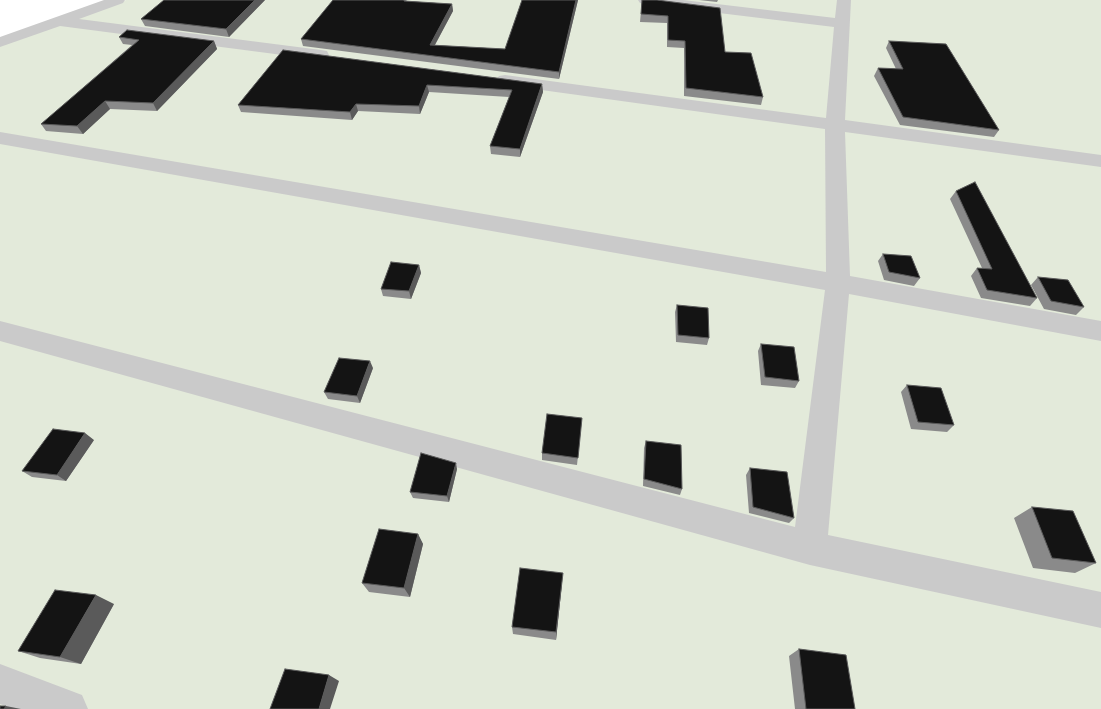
<!DOCTYPE html>
<html>
<head>
<meta charset="utf-8">
<style>
	body { margin:0 }
	canvas { display:block; background:#fff }
</style>
</head>
<body>
<canvas width="1101" height="709"></canvas>
<script>
const ctx = document.querySelector('canvas').getContext('2d');
ctx.lineJoin = 'round';
function paint(path, color) { ctx.fillStyle = color; ctx.fill(path, 'evenodd'); }
const shape = rows => new Path2D(rows.map(r => 'M' + r).join(''));
function strokePath(path, color, width, dash) { ctx.strokeStyle = color; ctx.lineWidth = width; ctx.lineCap = dash ? 'butt' : 'round'; ctx.setLineDash(dash || []); ctx.stroke(path); }
paint(shape([
	[126,0,1101,0,1101,709,0,709,0,46]
]), '#e3eada');
paint(shape([
	[104,0,125,0,123,3,79,19,321,50,327,51,329,55,327,59,321,60,60,26,0,47,0,37,104,0],
	[638,0,683,0,835,18,837,0,851,0,845,120,1101,155,1101,167,845,132,850,276,1101,321,1101,341,849,294,828,535,1101,592,1101,628,810,565,0,341,0,321,795,527,825,290,0,144,0,132,826,272,825,129,505,85,499,84,496,80,499,76,505,75,826,118,834,27,645,4,640,3,638,0],
	[0,664,82,695,88,709,14,709,0,704,0,664]
]), '#cacaca');
paint(shape([
	[164,0,265,0,229,37,145,26,141,19],
	[333,0,406,0,407,1,452,4,453,11,435,45,505,49,522,0,578,0,559,79,303,46,301,39],
	[642,0,725,52,763,97,761,105,684,96,684,48,667,47,667,23,640,22],
	[699,0,718,0,717,2],
	[119,37,214,41,217,49,157,111,110,109,83,134,46,131,41,124,132,45,123,44],
	[889,41,999,130,994,137,900,125,874,76,878,68,896,69,886,48],
	[283,50,542,84,543,92,520,157,491,154,490,146,509,97,429,92,420,114,358,111,352,120,241,112,238,105],
	[956,191,1037,298,1030,306,981,298,971,276,977,268,982,268,950,199],
	[883,254,920,278,914,286,884,280,878,261],
	[419,265,421,273,411,299,383,296,381,289],
	[1038,277,1084,307,1076,315,1044,309,1031,285],
	[677,305,709,338,707,345,676,342,675,312],
	[761,344,799,381,795,388,761,385,758,351],
	[373,368,360,403,328,399,324,392],
	[907,385,954,425,947,432,911,429,901,392],
	[582,418,577,465,542,460,542,453],
	[94,440,66,481,32,477,22,471],
	[646,441,682,489,680,495,643,486,644,448],
	[750,468,794,518,789,523,749,513,746,475],
	[457,469,449,502,413,498,410,492],
	[1032,507,1096,563,1075,573,1033,568,1014,518],
	[418,534,423,544,410,597,369,592,362,583],
	[562,583,556,640,513,634,512,627],
	[114,604,81,664,40,658,18,651],
	[799,649,855,709,795,709,789,656]
]), '#8a8a8a');
paint(shape([
	[255,0,265,0,229,37,226,29],
	[576,0,578,0,559,79,559,72],
	[452,4,453,11,431,52,430,45],
	[214,41,217,49,157,111,153,103],
	[542,84,543,92,520,157,520,149],
	[427,85,429,92,420,114,419,106],
	[105,101,110,109,83,134,77,126],
	[356,104,358,111,352,120,350,112],
	[419,265,421,273,411,299,409,291],
	[370,361,373,368,360,403,357,396],
	[85,433,94,440,66,481,57,475],
	[456,463,457,469,449,502,447,496],
	[418,534,423,544,410,597,404,588],
	[563,573,562,583,556,640,556,632],
	[96,595,114,604,81,664,60,657],
	[329,675,339,681,330,709,319,709],
	[6,706,21,709,4,709]
]), '#5a5a5a');
const building = shape([
	[164,0,255,0,226,29,141,19,164,0],
	[333,0,404,0,404,1,452,4,430,45,505,49,522,0,576,0,559,72,301,39,333,0],
	[642,0,657,0,720,8,725,52,751,53,763,97,686,88,685,41,668,40,668,16,641,14,642,0],
	[127,30,214,41,153,103,105,101,77,126,41,124,139,40,119,37,127,30],
	[889,41,946,44,999,130,903,117,878,68,903,69,889,41],
	[283,50,542,84,520,149,490,146,512,90,427,85,419,106,356,104,350,112,238,105,283,50],
	[975,182,1037,298,987,290,977,268,992,269,956,191,975,182],
	[883,254,911,256,920,278,889,272,883,254],
	[391,262,419,265,409,291,381,289,391,262],
	[1038,277,1068,280,1084,307,1051,301,1038,277],
	[677,305,708,308,709,338,678,335,677,305],
	[761,344,794,347,799,381,765,377,761,344],
	[339,358,370,361,357,396,324,392,339,358],
	[907,385,941,388,954,425,918,422,907,385],
	[547,414,582,418,578,458,542,453,547,414],
	[53,429,85,433,57,475,22,471,53,429],
	[646,441,681,445,682,489,644,479,646,441],
	[421,453,456,463,447,496,410,492,421,453],
	[750,468,787,472,794,518,753,507,750,468],
	[1032,507,1073,511,1096,563,1052,558,1032,507],
	[379,529,418,534,404,588,362,583,379,529],
	[520,568,563,573,556,632,512,627,520,568],
	[55,590,96,595,60,657,18,651,55,590],
	[799,649,846,655,855,709,806,709,799,649],
	[285,669,329,675,319,709,270,709,285,669],
	[0,706,6,706,4,709,0,709,0,706]
]);
paint(building, '#141414');
strokePath(building, '#5a5a5a', 1);
</script>
</body>
</html>
